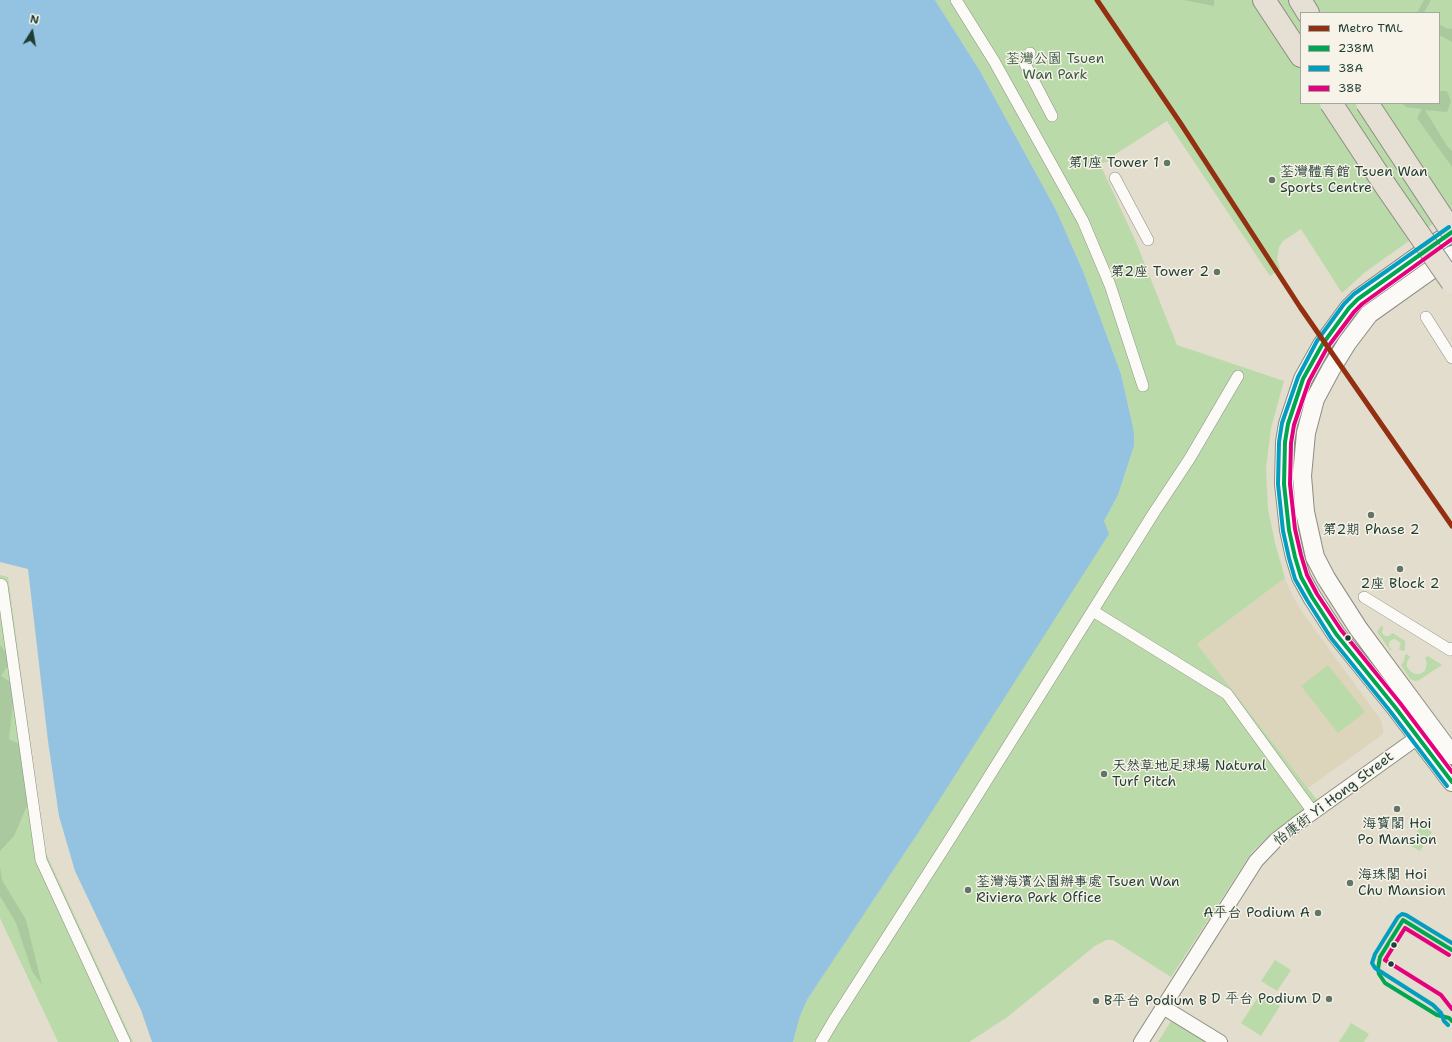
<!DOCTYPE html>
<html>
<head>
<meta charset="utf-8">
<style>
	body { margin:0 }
	#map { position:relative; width:1452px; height:1042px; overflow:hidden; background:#e2ddcc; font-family:"Shantell Sans",sans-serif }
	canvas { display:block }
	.legend { position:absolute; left:1300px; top:12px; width:140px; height:92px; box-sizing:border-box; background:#f7f3e8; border:1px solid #a1aaa0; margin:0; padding:5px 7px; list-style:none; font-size:12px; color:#1f3d34 }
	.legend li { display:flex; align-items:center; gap:8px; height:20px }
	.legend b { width:20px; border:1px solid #a1aaa0 }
	.north { position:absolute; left:12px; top:12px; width:40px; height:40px; -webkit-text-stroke:3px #f7f3e8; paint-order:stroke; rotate:11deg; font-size:11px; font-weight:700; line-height:16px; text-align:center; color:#1f3d34 }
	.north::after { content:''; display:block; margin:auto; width:14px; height:18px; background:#1f3d34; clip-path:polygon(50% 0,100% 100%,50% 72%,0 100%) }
</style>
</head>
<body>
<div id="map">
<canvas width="1452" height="1042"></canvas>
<ul class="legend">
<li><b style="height:5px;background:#923011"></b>Metro TML</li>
<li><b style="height:5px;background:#00a651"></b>238M</li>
<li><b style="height:5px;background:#039ebf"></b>38A</li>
<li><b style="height:5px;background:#e5007d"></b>38B</li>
</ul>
<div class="north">N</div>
</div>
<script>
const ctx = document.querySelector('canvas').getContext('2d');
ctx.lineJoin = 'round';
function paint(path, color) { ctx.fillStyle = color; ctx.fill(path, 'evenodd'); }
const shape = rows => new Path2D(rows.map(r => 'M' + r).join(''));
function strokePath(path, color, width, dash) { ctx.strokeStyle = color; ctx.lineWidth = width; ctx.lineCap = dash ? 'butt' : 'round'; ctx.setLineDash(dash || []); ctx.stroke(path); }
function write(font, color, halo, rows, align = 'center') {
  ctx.font = font + ' "Shantell Sans","LXGW WenKai TC",sans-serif'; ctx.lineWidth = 3; ctx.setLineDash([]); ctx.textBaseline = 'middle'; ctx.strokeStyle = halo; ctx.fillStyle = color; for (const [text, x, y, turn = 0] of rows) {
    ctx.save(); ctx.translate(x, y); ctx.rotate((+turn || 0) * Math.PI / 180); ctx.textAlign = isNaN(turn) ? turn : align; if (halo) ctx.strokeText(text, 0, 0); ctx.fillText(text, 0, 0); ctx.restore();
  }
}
paint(shape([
	[1285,578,1293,597,1302,612,1381,720,1383,730,1383,734,1308,788,1197,644]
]), '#dcd5bc');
paint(shape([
	[935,0,1452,0,1452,210,1364,273,1342,293,1301,229,1283,241,1279,247,1277,259,1280,269,1270,276,1167,121,1111,157,1111,160,1100,164,1136,242,1177,345,1284,381,1271,428,1266,469,1268,509,1275,543,1285,578,1197,644,1317,800,1271,834,1252,852,1171,977,1113,940,1106,940,1095,946,1006,1018,969,1042,793,1042,800,1016,807,1000,922,827,1104,521,1118,495,1134,446,1131,418,1121,374,1083,271,1056,210,980,71],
	[1301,13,1439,13,1439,103,1301,103],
	[0,575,8,577,45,851,133,1042,58,1042,0,918],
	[1381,626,1383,627,1382,633,1385,636,1389,636,1393,633,1405,641,1405,650,1402,651,1399,649,1401,643,1395,639,1393,639,1389,642,1389,647,1392,650,1390,650,1377,632],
	[1407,654,1410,657,1407,662,1407,667,1410,671,1415,674,1420,674,1425,671,1427,663,1425,658,1428,656,1442,665,1419,680,1415,681,1410,679,1401,665,1404,661,1405,655],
	[1328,665,1365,712,1338,733,1301,686],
	[1421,825,1432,832,1420,851,1409,845],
	[1275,960,1291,970,1277,991,1261,981],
	[1261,993,1280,1006,1261,1036,1241,1023],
	[1173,1018,1211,1042,1158,1042],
	[1351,1023,1369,1034,1364,1042,1339,1042]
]), '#bbdaa9');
paint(shape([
	[1184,0,1214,0,1214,6],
	[1424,0,1431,0,1424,13,1417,13],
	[1439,24,1446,28,1452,29,1452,42,1439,35],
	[1439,91,1447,91,1451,101,1447,112,1425,110,1447,146,1452,151,1452,167,1417,118,1422,109,1406,107,1402,103,1439,103],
	[0,645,12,659,1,676,15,685,9,739,21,745,31,796,14,836,0,851],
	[0,867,2,880,26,920,42,985,32,971,16,923,0,896]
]), '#aac99e');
paint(shape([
	[0,0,935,0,980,71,1056,210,1083,271,1121,374,1131,418,1134,434,1134,446,1118,495,1104,521,1109,534,922,827,807,1000,800,1016,793,1042,152,1042,141,1010,75,871,59,816,48,741,28,569,0,562]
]), '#93c3e0');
const pedestrian = shape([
	[956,0,994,61,1083,221,1110,285,1143,386],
	[1030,53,1025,64,1052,116],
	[1115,178,1148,240],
	[1426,317,1452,358],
	[0,584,2,585,41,860,125,1042],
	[1364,597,1450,650,1452,648],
	[1093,611,1227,694,1313,812],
	[821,1042,834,1020,950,839,1155,511,1190,458,1238,376]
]);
const minor = shape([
	[1163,1007,1220,1042],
	[1141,1042,1256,861,1276,840,1298,823,1425,732]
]);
const tertiary = shape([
	[1452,232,1358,299,1349,308,1322,345,1303,379,1288,424,1285,442,1284,484,1289,530,1295,557,1301,577,1312,597,1336,634,1395,707,1452,782],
	[1452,255,1369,314,1347,343,1331,369,1315,399,1306,433,1302,476,1305,512,1315,557,1326,578,1358,628,1452,755]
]);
const motorway = shape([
	[1264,0,1301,56],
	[1300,0,1308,13]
]);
strokePath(pedestrian, '#8c8e84', 12);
strokePath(minor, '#8c8e84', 16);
strokePath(tertiary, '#8c8e84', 20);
strokePath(motorway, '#8c8e84', 24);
strokePath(pedestrian, '#fbfaf7', 11);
strokePath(minor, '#fbfaf7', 14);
strokePath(tertiary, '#fbfaf7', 18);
strokePath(motorway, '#e5e0d3', 22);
const motorwayBridge = shape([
	[1331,103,1385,185,1452,282],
	[1367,103,1452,232]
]);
strokePath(motorwayBridge, '#8c8e84', 24, []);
strokePath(motorwayBridge, '#e5e0d3', 22);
strokePath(shape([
	[1452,232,1358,299,1349,308,1322,345,1303,379,1288,424,1285,442,1284,484,1289,530,1295,557,1301,577,1312,597,1336,634,1395,707,1452,782],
	[1452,950,1403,920,1380,957,1378,969,1379,974,1385,983,1437,1015,1449,1018,1452,1021]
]), '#00a651', 4);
strokePath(shape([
	[1447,786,1390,711,1331,638,1307,600,1295,579,1289,558,1283,531,1278,484,1279,442,1282,423,1298,377,1317,341,1344,304,1354,294,1449,227],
	[1448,1025,1444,1021,1441,1013,1433,1005,1375,968,1372,963,1375,954,1398,917,1402,914,1406,915,1452,943]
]), '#039ebf', 4);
strokePath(shape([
	[1452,239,1362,304,1354,312,1327,348,1309,381,1294,425,1291,443,1290,484,1295,529,1301,555,1307,575,1317,594,1341,630,1400,703,1452,772],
	[1449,955,1405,928,1385,960,1441,995,1452,1009]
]), '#e5007d', 4);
strokePath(shape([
	[1097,0,1181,124,1300,307,1452,526]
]), '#923011', 5);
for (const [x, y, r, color] of [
	[1167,163,4,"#637569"],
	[1272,180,4,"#637569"],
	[1217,272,4,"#637569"],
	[1371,515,4,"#637569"],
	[1400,569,4,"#637569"],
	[1348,638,3.5,"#1f3d34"],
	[1104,774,4,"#637569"],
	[1397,809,4,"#637569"],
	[1350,883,4,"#637569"],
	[968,890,4,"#637569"],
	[1318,913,4,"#637569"],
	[1394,945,3.5,"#1f3d34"],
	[1391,964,3.5,"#1f3d34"],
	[1329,999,4,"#637569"],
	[1096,1001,4,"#637569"]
]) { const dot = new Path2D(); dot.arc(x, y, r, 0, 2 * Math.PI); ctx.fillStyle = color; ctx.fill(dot); strokePath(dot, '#f7f3e8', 1.5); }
write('14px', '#385c46', '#f7f3e8', [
	["荃灣公園 Tsuen",1055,59],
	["Wan Park",1055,75]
]);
write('14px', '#1f3d34', '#f7f3e8', [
	["第1座 Tower 1",1159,163,"right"],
	["荃灣體育館 Tsuen Wan",1280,172],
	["Sports Centre",1280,188],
	["第2座 Tower 2",1209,272,"right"],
	["第2期 Phase 2",1371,530,"center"],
	["2座 Block 2",1400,584,"center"],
	["天然草地足球場 Natural",1112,766],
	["Turf Pitch",1112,782],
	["海寶閣 Hoi",1397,824,"center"],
	["Po Mansion",1397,840,"center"],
	["海珠閣 Hoi",1358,875],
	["Chu Mansion",1358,891],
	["荃灣海濱公園辦事處 Tsuen Wan",976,882],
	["Riviera Park Office",976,898],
	["A平台 Podium A",1310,913,"right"],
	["D 平台 Podium D",1321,999,"right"],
	["B平台 Podium B",1104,1001]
], 'left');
write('14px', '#1f3d34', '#f7f3e8', [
	["怡康街 Yi Hong Street",1334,799,-37]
]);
</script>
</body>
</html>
